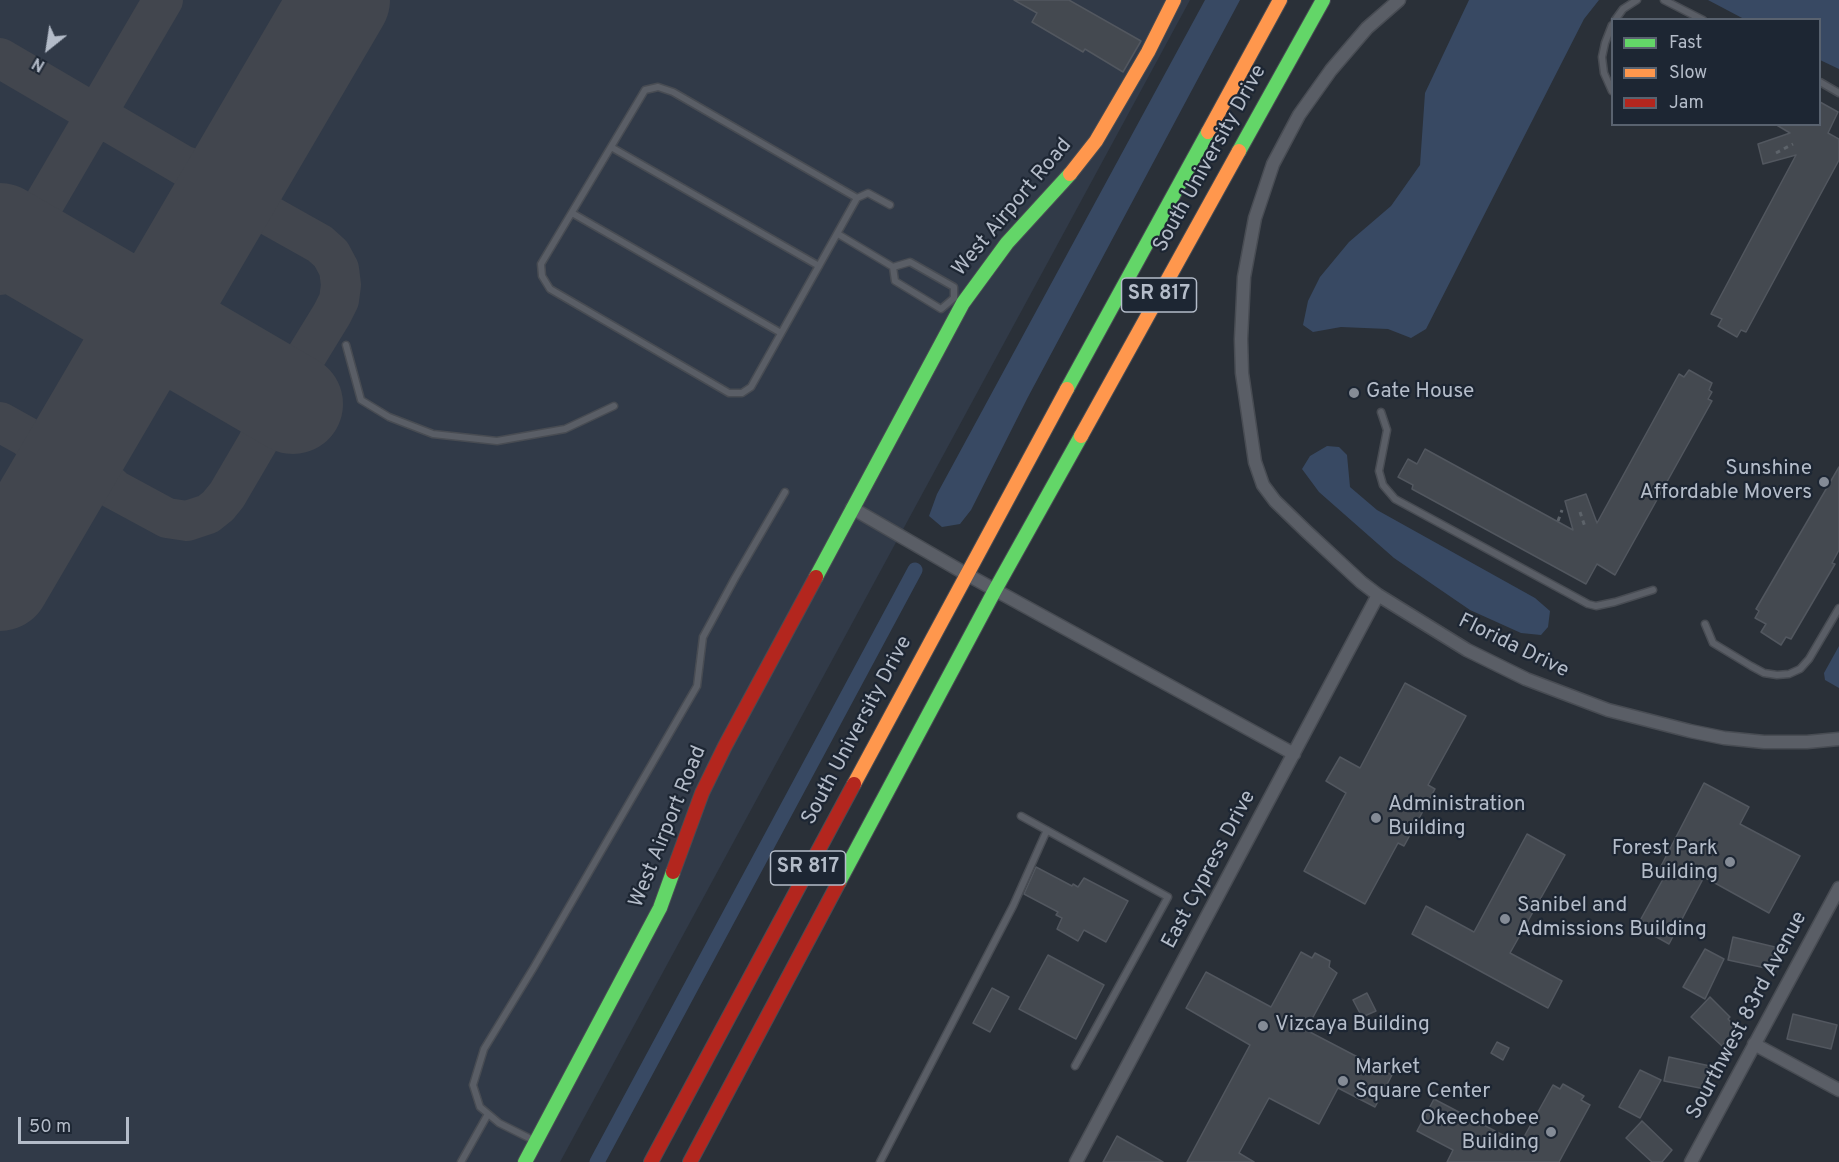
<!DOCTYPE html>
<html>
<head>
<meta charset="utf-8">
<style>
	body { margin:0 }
	#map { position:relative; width:1839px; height:1162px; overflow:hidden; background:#2a3038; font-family:Overpass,sans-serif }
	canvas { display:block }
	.legend { position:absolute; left:1611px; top:18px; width:210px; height:108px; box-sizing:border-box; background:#1d2633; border:2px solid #59626f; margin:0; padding:8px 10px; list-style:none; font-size:18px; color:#b4bcc9 }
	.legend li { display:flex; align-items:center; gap:12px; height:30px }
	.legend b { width:30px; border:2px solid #59626f }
	.north { position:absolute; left:18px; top:18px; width:60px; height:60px; -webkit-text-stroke:4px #1d2633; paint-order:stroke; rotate:210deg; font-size:16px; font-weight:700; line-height:24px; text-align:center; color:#b4bcc9 }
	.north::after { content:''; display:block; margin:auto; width:21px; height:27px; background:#b4bcc9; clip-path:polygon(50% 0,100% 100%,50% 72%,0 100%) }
	.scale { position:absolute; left:18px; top:1117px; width:111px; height:27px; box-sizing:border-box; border:3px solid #b4bcc9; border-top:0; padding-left:8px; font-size:18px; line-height:21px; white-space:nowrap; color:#b4bcc9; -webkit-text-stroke:4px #1d2633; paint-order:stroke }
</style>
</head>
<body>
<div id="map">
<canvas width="1839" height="1162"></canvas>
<ul class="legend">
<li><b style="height:8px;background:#63d668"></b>Fast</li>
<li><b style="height:8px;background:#ff974d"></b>Slow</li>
<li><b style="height:8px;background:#b3261e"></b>Jam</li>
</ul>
<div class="north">N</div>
<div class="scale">50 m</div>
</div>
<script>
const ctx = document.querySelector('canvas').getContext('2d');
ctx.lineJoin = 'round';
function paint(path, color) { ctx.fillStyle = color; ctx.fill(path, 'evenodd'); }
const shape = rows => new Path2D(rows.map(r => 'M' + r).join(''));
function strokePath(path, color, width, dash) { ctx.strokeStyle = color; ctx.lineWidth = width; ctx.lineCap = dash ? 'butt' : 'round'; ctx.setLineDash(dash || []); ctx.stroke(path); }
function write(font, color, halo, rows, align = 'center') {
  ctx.font = font + ' Overpass,sans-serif'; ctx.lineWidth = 4.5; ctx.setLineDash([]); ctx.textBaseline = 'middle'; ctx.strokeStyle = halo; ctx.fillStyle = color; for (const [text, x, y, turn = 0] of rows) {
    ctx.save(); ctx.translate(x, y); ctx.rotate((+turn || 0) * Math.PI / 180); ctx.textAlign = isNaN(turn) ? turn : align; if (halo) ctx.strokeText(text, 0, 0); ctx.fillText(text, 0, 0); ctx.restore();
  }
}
paint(shape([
	[0,0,1190,0,560,1162,0,1162]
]), '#313a48');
paint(shape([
	[1205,0,1240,0,1028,397,971,510,960,524,942,527,929,516,937,494],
	[1469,0,1599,0,1584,19,1426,329,1411,338,1388,329,1341,327,1313,332,1303,325,1308,301,1320,277,1349,242,1391,206,1420,165,1425,93],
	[1708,0,1839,0,1839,69,1820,60,1820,20,1744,19],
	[1327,446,1339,447,1347,455,1350,487,1377,510,1535,598,1550,611,1548,627,1541,635,1521,633,1470,610,1394,558,1319,492,1302,469,1310,456],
	[1839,646,1839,688,1825,680,1824,673]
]), '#384963');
strokePath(shape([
	[597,1162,915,570]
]), '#384963', 15);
strokePath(shape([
	[0,58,191,170,199,178,208,195,210,213,207,228],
	[282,100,307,36,319,0],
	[185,166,203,172,223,171,241,163,253,149],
	[0,227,21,223,36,214,42,207,163,0],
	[207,228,224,215,230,213,243,210,263,212,320,244,331,254,339,269,341,285,339,300,332,314,302,363,292,372,276,379,260,380,245,377],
	[0,253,1,266,0,275],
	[0,422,27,437,44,454,49,467,51,482,47,500],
	[91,425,88,443,91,462,98,474,114,489],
	[47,500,67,486,82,482,92,482,106,485,167,518,187,521,208,514,218,506,227,495,258,442,263,430,264,417,262,402,255,388,245,377],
	[0,572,32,527]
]), '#42464e', 40);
strokePath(shape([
	[0,233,293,404],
	[0,581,340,0]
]), '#42464e', 100);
const building = shape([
	[1014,0,1069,0,1141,41,1123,72,1085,49,1083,52,1032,22,1037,13,1014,0],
	[1820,102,1838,112,1828,133,1839,139,1839,160,1746,332,1741,330,1737,337,1718,326,1722,319,1711,314,1796,155,1763,164,1758,144,1790,133,1775,124,1820,124,1820,102],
	[1689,370,1712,383,1709,390,1712,392,1708,399,1712,401,1615,575,1597,564,1586,584,1412,489,1413,485,1398,477,1408,459,1417,464,1425,449,1573,530,1565,501,1586,494,1597,523,1679,374,1684,377,1689,370],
	[1839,467,1839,550,1832,563,1835,564,1791,639,1786,637,1781,645,1761,632,1766,624,1755,618,1759,611,1756,609,1839,467],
	[1405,683,1466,716,1428,785,1435,789,1404,846,1398,843,1365,904,1304,871,1346,793,1326,781,1340,757,1360,768,1405,683],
	[1704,783,1749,807,1740,824,1800,856,1769,913,1704,877,1669,944,1637,926,1667,872,1660,868,1704,783],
	[1527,834,1565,855,1510,953,1562,981,1548,1008,1412,934,1426,906,1474,932,1527,834],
	[1036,867,1072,886,1073,884,1078,887,1084,878,1128,901,1106,942,1084,930,1078,941,1057,929,1062,918,1056,915,1058,912,1024,894,1036,867],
	[1733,937,1775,947,1770,969,1728,960,1733,937],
	[1705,949,1724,959,1705,999,1683,987,1705,949],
	[1301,952,1312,958,1315,953,1330,961,1329,967,1337,973,1306,1030,1392,1075,1375,1107,1338,1088,1319,1124,1269,1098,1239,1153,1254,1162,1187,1162,1250,1045,1186,1008,1206,972,1271,1007,1301,952],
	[1048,955,1104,985,1076,1039,1019,1009,1048,955],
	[992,988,1009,997,990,1032,973,1023,992,988],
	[1367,993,1376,1011,1362,1017,1353,1000,1367,993],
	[1710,997,1730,1017,1728,1019,1738,1029,1722,1046,1691,1017,1710,997],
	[1793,1014,1837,1025,1831,1049,1787,1039,1793,1014],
	[1497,1042,1509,1048,1503,1060,1491,1053,1497,1042],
	[1669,1057,1710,1066,1705,1089,1664,1081,1669,1057],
	[1640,1070,1661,1080,1640,1118,1619,1107,1640,1070],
	[1563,1084,1584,1096,1581,1100,1590,1105,1559,1162,1447,1162,1453,1150,1417,1131,1434,1099,1520,1144,1553,1085,1560,1089,1563,1084],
	[1642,1121,1672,1150,1662,1162,1652,1162,1626,1138,1642,1121],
	[1117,1136,1163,1162,1103,1162,1117,1136]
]);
paint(building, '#444950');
strokePath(building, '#52575f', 1.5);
const lane = shape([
	[1664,0,1703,20],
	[1615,20,1623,9,1637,0],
	[1612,25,1605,43,1602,57,1604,73,1612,91],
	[1820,82,1839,93],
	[658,87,673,92,857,198,751,387,742,393,729,393,550,289,542,276,541,264,645,90,658,87],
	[611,147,819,266],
	[857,198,868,193,890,205],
	[572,213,781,333],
	[838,234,893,267,910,262,954,287,954,298],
	[893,267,895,281,941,309,954,298],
	[346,345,361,400,389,417,433,434,497,441,565,429,614,406],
	[1381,412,1387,430,1379,471,1383,485,1395,499,1588,604,1596,606,1615,602,1653,590],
	[1705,624,1713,643,1751,666,1764,673,1777,675,1789,674,1800,669,1809,659,1839,608],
	[1021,816,1168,897,1075,1066],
	[533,1140,499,1123,480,1107,473,1085,484,1049,534,967,697,686,703,637,735,578,785,492],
	[461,1162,488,1114],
	[880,1162,1013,906,1047,830]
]);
const street = shape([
	[1399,0,1367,28,1331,70,1299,115,1273,164,1255,218,1244,277,1241,339,1242,373,1255,462,1263,485,1275,501,1306,531,1361,582,1378,595,1467,650,1526,679,1608,710,1690,731,1724,738,1764,742,1807,742,1839,739],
	[852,508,966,574,1294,754],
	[1754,1044,1839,1090],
	[1076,1162,1378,595],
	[1691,1162,1839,888]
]);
const fast = shape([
	[1239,151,1323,0],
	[1067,389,1208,132],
	[816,577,963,303,1007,243,1070,174],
	[839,882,995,590,1081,436],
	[525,1162,660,908,673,872]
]);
const slow = shape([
	[1208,132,1280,0],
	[1070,174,1096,141,1148,52,1174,0],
	[1081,436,1239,151],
	[854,784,1067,389]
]);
const jam = shape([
	[673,872,702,793,725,746,816,577],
	[651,1162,854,784],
	[690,1162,839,882]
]);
strokePath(lane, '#484c53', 9);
strokePath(street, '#484c53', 15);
strokePath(fast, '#484c53', 16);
strokePath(slow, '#484c53', 16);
strokePath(jam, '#484c53', 16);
strokePath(shape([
	[1776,153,1793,144],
	[1580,512,1585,527],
	[1558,521,1562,510]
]), '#5d636a', 3, [4.5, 4.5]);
strokePath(lane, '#5a5e66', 6);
strokePath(street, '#5a5e66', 12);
strokePath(fast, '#63d668', 14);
strokePath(slow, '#ff974d', 14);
strokePath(jam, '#b3261e', 14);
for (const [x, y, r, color] of [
	[1354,393,6,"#848b96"],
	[1824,482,6,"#848b96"],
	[1376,818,6,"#848b96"],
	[1730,862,6,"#848b96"],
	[1505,919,6,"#848b96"],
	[1263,1026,6,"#848b96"],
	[1343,1081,6,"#848b96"],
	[1551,1132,6,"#848b96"]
]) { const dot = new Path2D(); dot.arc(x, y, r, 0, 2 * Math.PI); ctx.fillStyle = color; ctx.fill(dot); strokePath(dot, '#1d2633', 2); }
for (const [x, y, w] of [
	[1159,295,75],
	[808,868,75]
]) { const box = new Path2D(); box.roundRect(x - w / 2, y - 17, w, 34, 4.5); ctx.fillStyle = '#1d2633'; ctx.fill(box); strokePath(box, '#b4bcc9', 1.5); }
write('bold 20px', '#b4bcc9', null, [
	["SR 817",1159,295],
	["SR 817",808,868]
]);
write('21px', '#b4bcc9', '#1d2633', [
	["South University Drive",1211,159,-61],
	["West Airport Road",1013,208,-50],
	["Florida Drive",1513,647,26],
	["South University Drive",858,731,-62],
	["West Airport Road",669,827,-68],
	["East Cypress Drive",1210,870,-62],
	["Sourthwest 83rd Avenue",1748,1016,-62]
]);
write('21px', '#b4bcc9', '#1d2633', [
	["Gate House",1366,393],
	["Sunshine",1812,470,"right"],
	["Affordable Movers",1812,494,"right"],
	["Administration",1388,806],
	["Building",1388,830],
	["Forest Park",1718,850,"right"],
	["Building",1718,874,"right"],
	["Sanibel and",1517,907],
	["Admissions Building",1517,931],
	["Vizcaya Building",1275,1026],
	["Market",1355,1069],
	["Square Center",1355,1093],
	["Okeechobee",1539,1120,"right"],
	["Building",1539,1144,"right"]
], 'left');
</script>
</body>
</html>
